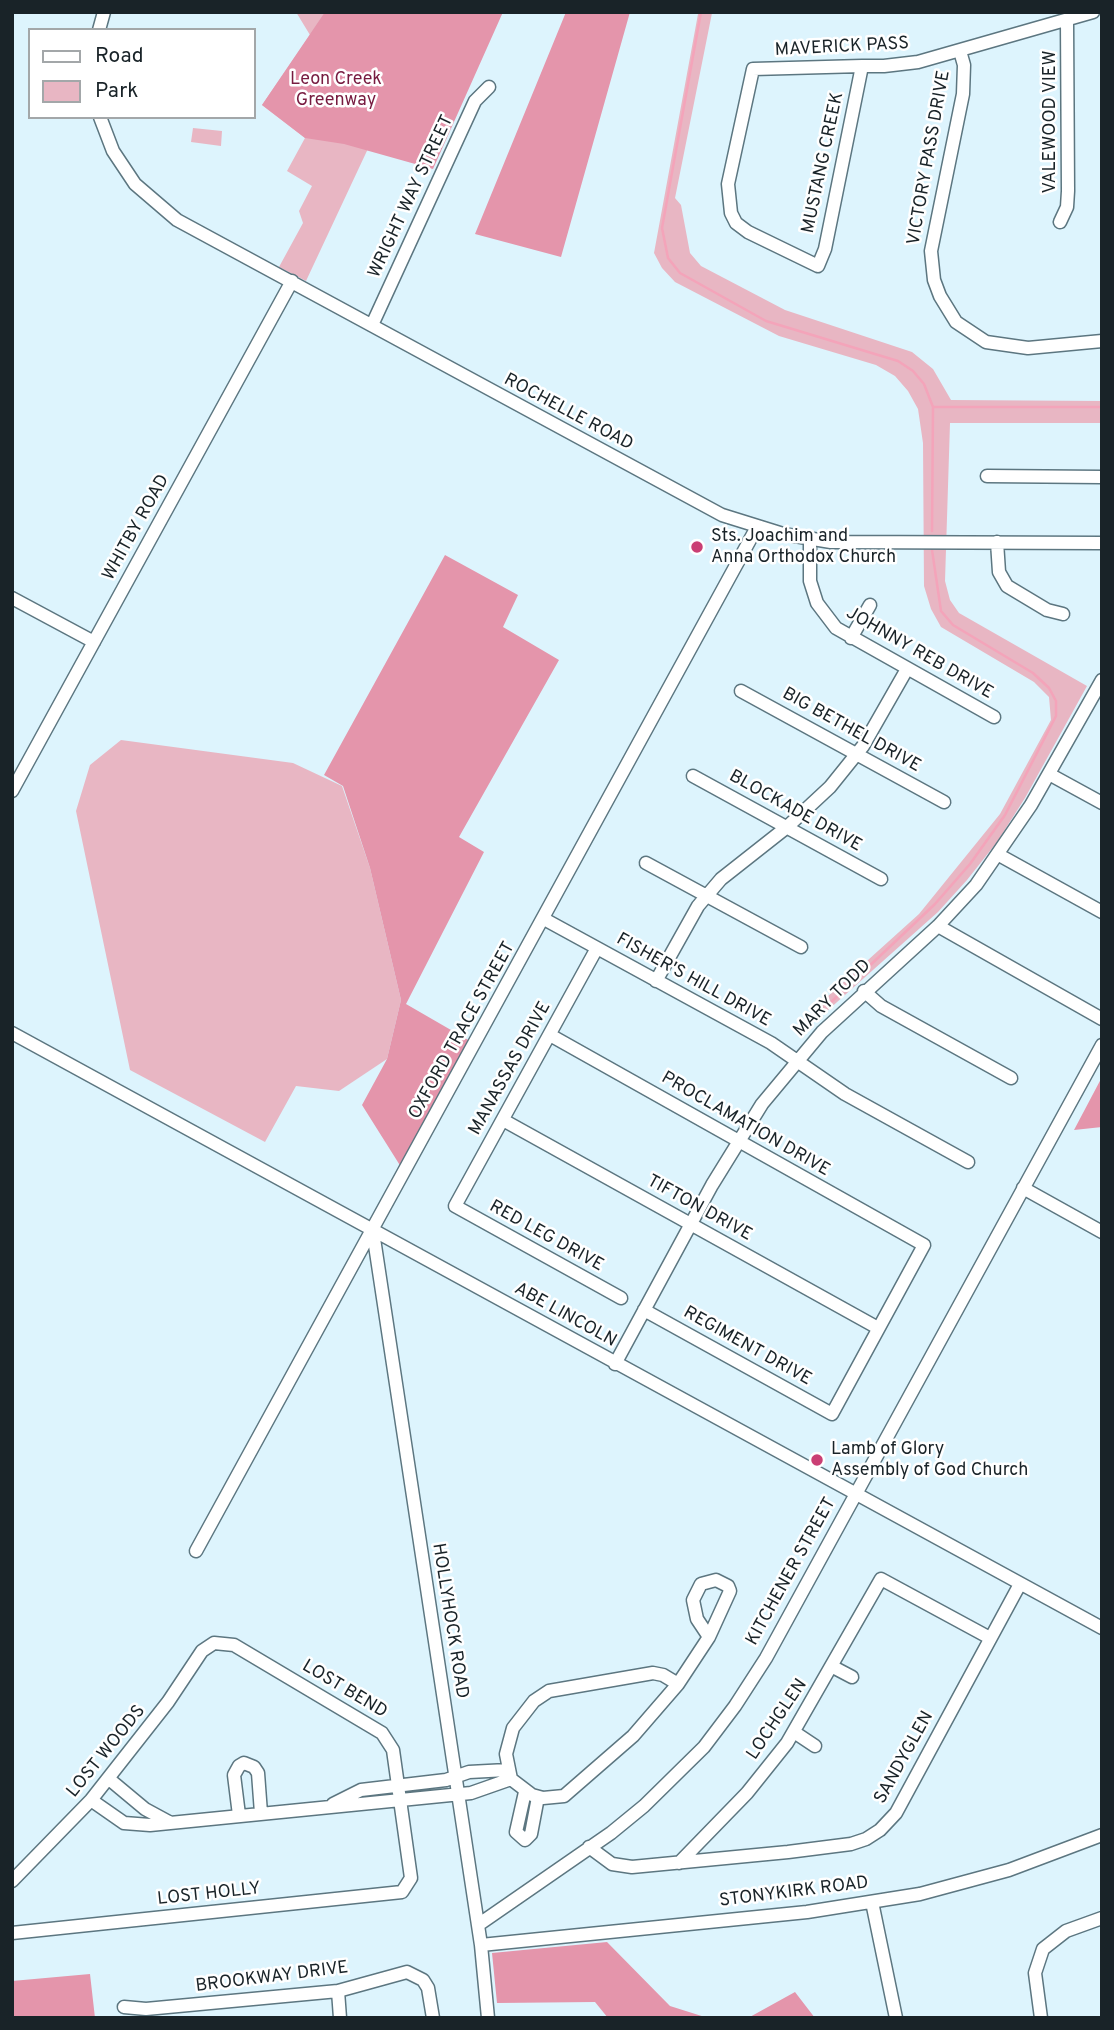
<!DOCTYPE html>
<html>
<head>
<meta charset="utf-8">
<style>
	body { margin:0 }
	#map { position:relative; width:1114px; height:2030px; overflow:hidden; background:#ddf4fd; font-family:Overpass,sans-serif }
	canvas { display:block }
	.frame { position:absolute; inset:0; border:14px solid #192328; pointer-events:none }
	.legend { position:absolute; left:28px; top:28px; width:228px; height:91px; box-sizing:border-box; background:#fff; border:2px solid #a3a7a9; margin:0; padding:9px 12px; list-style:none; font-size:21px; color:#192328 }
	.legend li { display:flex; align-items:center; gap:14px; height:35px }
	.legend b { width:35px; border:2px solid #a3a7a9 }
</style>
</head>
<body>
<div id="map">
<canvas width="1114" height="2030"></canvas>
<div class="frame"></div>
<ul class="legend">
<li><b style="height:9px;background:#fff"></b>Road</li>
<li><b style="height:19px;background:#e8b6c3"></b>Park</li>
</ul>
</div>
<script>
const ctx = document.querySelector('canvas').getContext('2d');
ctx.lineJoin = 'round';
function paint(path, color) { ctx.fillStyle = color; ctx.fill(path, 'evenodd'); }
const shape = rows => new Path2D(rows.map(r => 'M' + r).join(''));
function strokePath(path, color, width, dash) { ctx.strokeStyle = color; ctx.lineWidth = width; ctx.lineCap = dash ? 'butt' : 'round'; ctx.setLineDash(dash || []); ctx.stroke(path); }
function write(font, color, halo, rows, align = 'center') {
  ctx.font = font + ' Overpass,sans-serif'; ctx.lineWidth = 5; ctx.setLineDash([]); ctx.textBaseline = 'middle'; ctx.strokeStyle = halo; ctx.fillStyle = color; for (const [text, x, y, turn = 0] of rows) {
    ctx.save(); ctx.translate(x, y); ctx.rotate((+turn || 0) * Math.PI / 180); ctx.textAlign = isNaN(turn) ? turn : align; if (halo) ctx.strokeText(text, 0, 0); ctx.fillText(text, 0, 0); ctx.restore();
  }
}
paint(shape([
	[296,12,432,12,306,281,279,267,303,223,299,211,312,186,287,171,305,138,262,105,310,35],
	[630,12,831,12,712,13,675,198,681,205,690,253,701,266,785,310,912,352,933,369,951,400,1102,401,1102,423,950,423,945,581,950,600,959,613,1087,686,1025,798,997,842,967,880,938,912,827,1011,817,1006,919,914,1000,814,1051,720,1049,697,1034,682,941,627,931,609,924,586,923,443,918,409,908,391,895,376,876,365,779,336,675,282,662,268,654,253,698,14],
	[193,128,222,131,221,146,191,142],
	[121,740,293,763,342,786,370,868,401,1000,387,1059,339,1091,296,1086,265,1142,130,1070,76,811,90,765]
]), '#e8b6c3');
paint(shape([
	[325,12,503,12,433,169,344,144,305,138,262,105],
	[566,12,831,12,630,12,561,257,475,234],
	[445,555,518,595,503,627,559,660,459,837,484,852,406,1004,470,1041,401,1167,362,1105,387,1059,401,1000,370,868,343,786,324,775],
	[1102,1077,1102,1127,1074,1130],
	[607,1942,670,2006,708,2018,608,2018,595,2002,497,2003,492,1953],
	[90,1974,95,2018,12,2018,12,1981],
	[795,1992,815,2018,747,2018,748,2018]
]), '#e495ab');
strokePath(shape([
	[701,12,662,228,668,258,680,273,766,321,898,361,913,371,924,384,933,407,932,531],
	[934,407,1102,407],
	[827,1006,935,904,970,864,1005,815,1056,716,1056,701,1049,688,1033,673,953,625,941,611,932,550]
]), '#f4a4ba', 2.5);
const minor = shape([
	[99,30,104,12],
	[960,51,964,65,963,94,931,251,934,280,940,296,956,322,986,342,1028,348,1102,341],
	[862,66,825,249,818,266,748,232,736,223,731,213,728,184,753,69,862,66,884,66,918,62,1093,12],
	[100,117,113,151,135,184,177,220,722,515,783,534,831,542,1102,543],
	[1060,222,1067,207,1068,191,1067,21],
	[372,325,475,101,489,87],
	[987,476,1102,477],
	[810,539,810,581,817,603,836,628,994,717],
	[997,542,999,572,1007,586,1047,610,1063,614],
	[12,598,94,642],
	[851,638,870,605],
	[741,691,944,802],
	[1049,774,1102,803],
	[693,776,881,879],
	[12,791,292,281],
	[999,855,1102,912],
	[646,863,801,947],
	[544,919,771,1043,845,1094,968,1162],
	[938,926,1102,1019],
	[597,948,455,1206,621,1298],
	[656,981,698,906,721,879,787,827,830,787,863,746,907,669],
	[864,991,881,1006,1011,1078],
	[12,1033,1102,1628],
	[550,1035,924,1245,832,1414,644,1310],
	[503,1120,878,1328],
	[1023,1188,1102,1232],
	[373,1232,481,1945,488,2018],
	[615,1364,712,1185,762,1104,822,1032,938,926,976,885,1031,805,1102,680],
	[196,1551,757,527],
	[833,1667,852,1677],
	[678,1684,663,1675,653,1673,549,1691,534,1701,513,1728,506,1754,511,1779,532,1795,543,1798,564,1796,633,1736,678,1684,709,1637,730,1591,728,1586,716,1580,701,1584,693,1600,697,1619,709,1637],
	[794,1732,815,1746],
	[109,1779,145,1809,169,1822],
	[525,1792,516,1832,525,1840,531,1834,538,1797],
	[91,1800,124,1823,150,1825,471,1793,511,1779],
	[333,1804,361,1790,446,1780,469,1772,507,1770],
	[239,1815,234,1775,239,1766,244,1763,254,1767,258,1773,261,1813],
	[589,1847,612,1864,632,1867,788,1852,851,1844,866,1839,880,1830,896,1813,1020,1584],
	[679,1863,747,1793,787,1743,881,1579,990,1638],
	[12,1881,91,1800,168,1702,202,1651,214,1643,234,1645,382,1733,393,1750,411,1878,402,1892,12,1933],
	[872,1902,896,2018],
	[478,1925,611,1833,644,1806,704,1747,735,1706,766,1658,1102,1045],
	[481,1945,807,1912,920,1894,1009,1870,1102,1835],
	[338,1991,340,2018],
	[124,2007,146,2009,338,1991,407,1972,423,1980,428,1988,433,2018],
	[1041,2018,1035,1973,1043,1949,1066,1931,1102,1918]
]);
strokePath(minor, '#5c7680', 15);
strokePath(minor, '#fff', 12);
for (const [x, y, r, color] of [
	[697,547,7,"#ca3f74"],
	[817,1460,7,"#ca3f74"]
]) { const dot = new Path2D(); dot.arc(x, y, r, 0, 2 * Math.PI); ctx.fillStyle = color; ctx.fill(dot); strokePath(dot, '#fff', 2.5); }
write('18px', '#192328', '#fff', [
	["MAVERICK PASS",842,48,-3],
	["VALEWOOD VIEW",1051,122,-90],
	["VICTORY PASS DRIVE",930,158,-80],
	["MUSTANG CREEK",824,163,-78],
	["WRIGHT WAY STREET",412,197,-65],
	["ROCHELLE ROAD",568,413,28],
	["WHITBY ROAD",137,528,-61],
	["JOHNNY REB DRIVE",919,654,30],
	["BIG BETHEL DRIVE",851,731,29],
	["BLOCKADE DRIVE",795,812,29],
	["FISHER'S HILL DRIVE",693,981,29],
	["MARY TODD",833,999,-45],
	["OXFORD TRACE STREET",463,1031,-61],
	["MANASSAS DRIVE",511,1069,-61],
	["PROCLAMATION DRIVE",745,1125,30],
	["TIFTON DRIVE",699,1209,29],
	["RED LEG DRIVE",546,1237,29],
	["ABE LINCOLN",565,1316,29],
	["REGIMENT DRIVE",747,1347,29],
	["KITCHENER STREET",792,1572,-61],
	["HOLLYHOCK ROAD",449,1621,81],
	["LOST BEND",344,1690,31],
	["LOCHGLEN",778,1720,-56],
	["LOST WOODS",107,1752,-51],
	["SANDYGLEN",905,1758,-61],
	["STONYKIRK ROAD",794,1893,-7],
	["LOST HOLLY",209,1895,-6],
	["BROOKWAY DRIVE",272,1978,-7]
]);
write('18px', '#771b40', '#fff', [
	["Leon Creek",336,80],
	["Greenway",336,101]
]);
write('18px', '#192328', '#fff', [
	["Sts. Joachim and",711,537],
	["Anna Orthodox Church",711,558],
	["Lamb of Glory",831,1450],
	["Assembly of God Church",831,1471]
], 'left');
</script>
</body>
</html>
